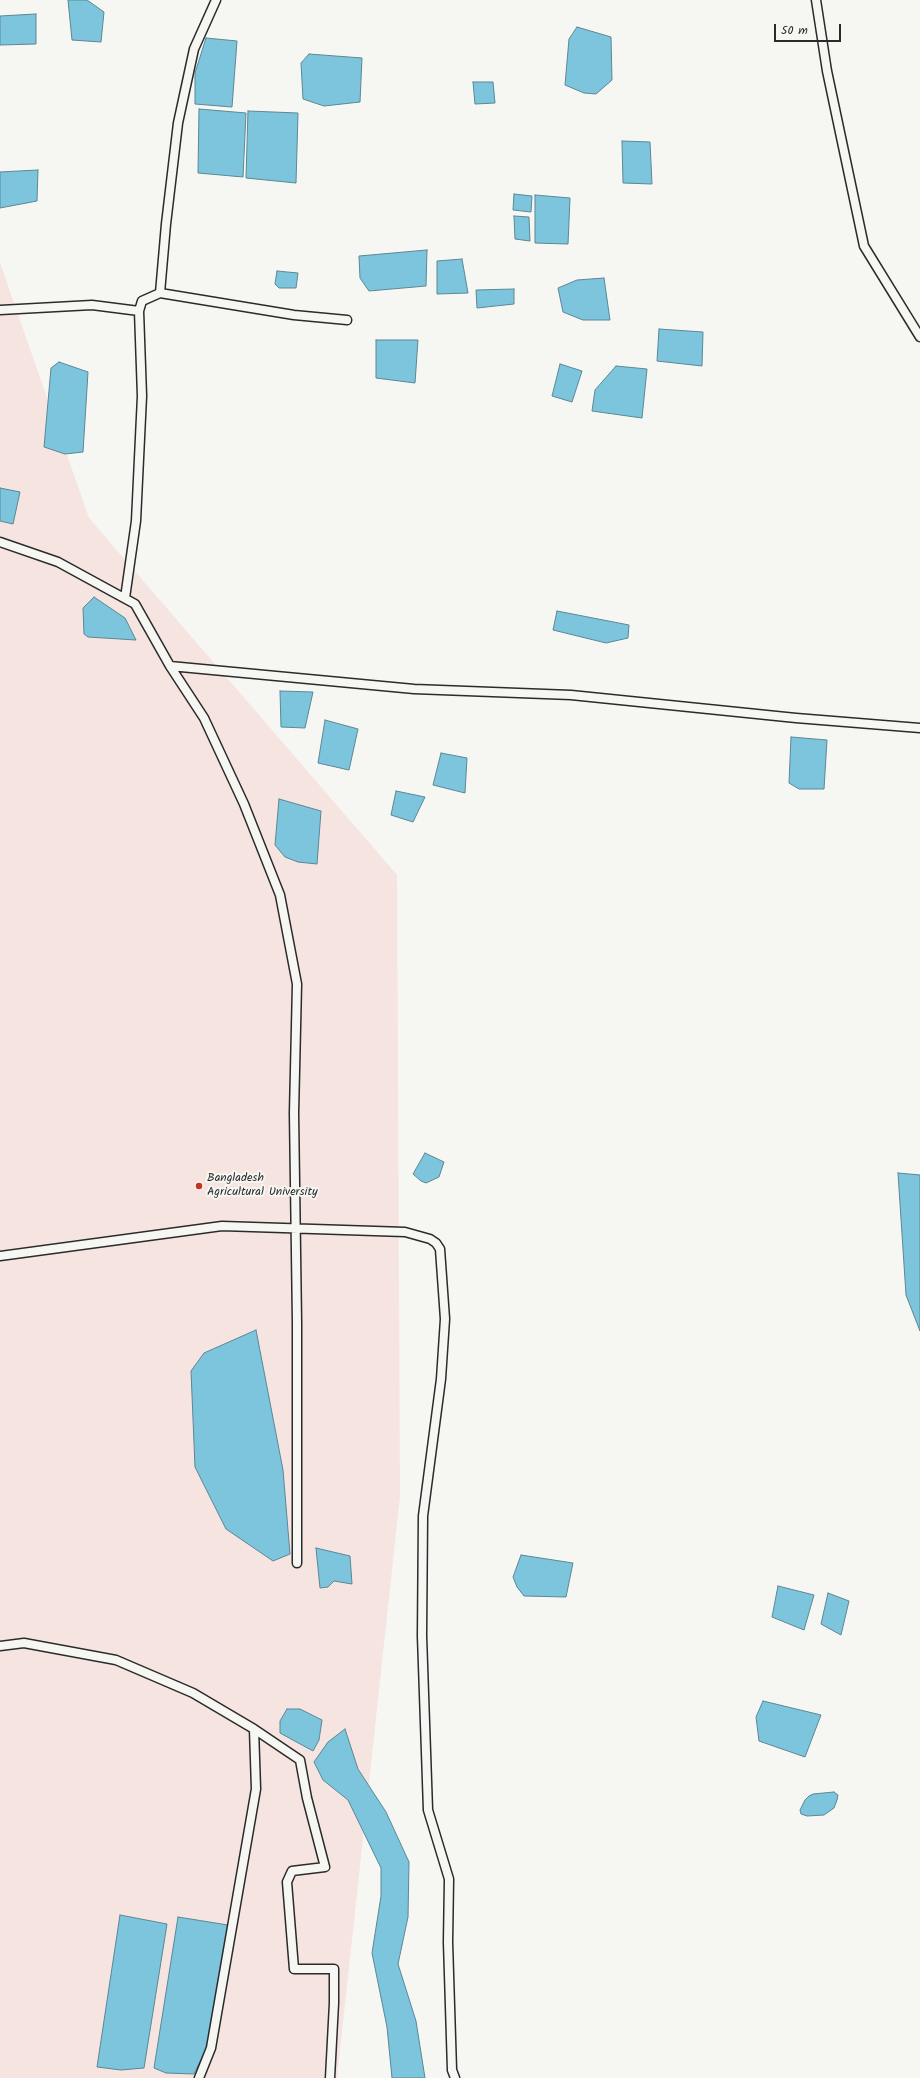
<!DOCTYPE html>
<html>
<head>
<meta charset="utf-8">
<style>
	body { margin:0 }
	#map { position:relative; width:920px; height:2078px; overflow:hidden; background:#f6f6f2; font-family:Kalam,sans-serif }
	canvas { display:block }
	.scale { position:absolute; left:774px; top:24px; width:67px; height:18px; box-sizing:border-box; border:2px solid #2b2b2b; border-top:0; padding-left:5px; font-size:12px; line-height:14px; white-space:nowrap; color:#2b2b2b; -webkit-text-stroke:3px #f6f6f2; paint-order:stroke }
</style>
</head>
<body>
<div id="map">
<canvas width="920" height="2078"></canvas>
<div class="scale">50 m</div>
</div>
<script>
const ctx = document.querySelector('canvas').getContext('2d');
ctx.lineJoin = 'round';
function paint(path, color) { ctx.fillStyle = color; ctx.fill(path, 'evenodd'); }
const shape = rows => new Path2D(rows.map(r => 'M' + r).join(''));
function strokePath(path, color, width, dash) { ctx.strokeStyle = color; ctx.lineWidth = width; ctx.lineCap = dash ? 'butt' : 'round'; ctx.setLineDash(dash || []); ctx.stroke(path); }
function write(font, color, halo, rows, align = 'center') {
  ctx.font = font + ' Kalam,sans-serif'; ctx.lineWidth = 4; ctx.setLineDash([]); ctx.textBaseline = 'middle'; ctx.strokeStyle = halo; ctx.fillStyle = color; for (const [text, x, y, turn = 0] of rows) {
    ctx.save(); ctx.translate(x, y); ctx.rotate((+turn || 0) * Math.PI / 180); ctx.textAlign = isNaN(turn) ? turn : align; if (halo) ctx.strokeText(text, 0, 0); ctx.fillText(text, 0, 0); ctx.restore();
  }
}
paint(shape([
	[0,263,89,518,397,875,400,1496,337,2078,0,2078]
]), '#f6e4e0');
const water = shape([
	[68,0,87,0,104,12,101,42,72,40,68,0],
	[36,14,36,44,0,45,0,16,36,14],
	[577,27,611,37,612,80,596,94,584,93,565,85,569,39,577,27],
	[206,38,237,41,232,107,195,104,195,73,206,38],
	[309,54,362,58,360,102,324,106,303,99,301,63,309,54],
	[473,82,493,82,495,103,475,104,473,82],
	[199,109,246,113,243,177,198,173,199,109],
	[248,111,298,113,296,183,246,178,248,111],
	[622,141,650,142,652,184,623,183,622,141],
	[38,170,37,201,0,208,0,172,38,170],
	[514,194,532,196,531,212,513,210,514,194],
	[535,195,570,198,568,244,535,243,535,195],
	[514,216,529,217,530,241,515,239,514,216],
	[427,250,426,286,369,291,360,278,359,256,427,250],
	[462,259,468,293,437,294,437,261,462,259],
	[277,271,298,273,296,288,279,288,275,284,277,271],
	[604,278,610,320,583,320,563,312,558,288,577,280,604,278],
	[514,289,514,304,477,308,476,290,514,289],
	[659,329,703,332,702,366,657,361,659,329],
	[376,340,418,340,415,383,376,378,376,340],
	[59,362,88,372,83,452,65,454,44,447,51,368,59,362],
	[560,364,582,371,572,402,552,396,560,364],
	[616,366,647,369,642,418,592,411,595,390,616,366],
	[0,488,20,492,13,524,0,521,0,488],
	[94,597,125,618,136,640,88,637,84,634,83,608,94,597],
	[557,611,629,625,628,638,606,643,553,630,557,611],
	[280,691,313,692,305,728,281,727,280,691],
	[325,720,358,729,349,770,318,763,325,720],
	[791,737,827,740,824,789,799,789,789,783,791,737],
	[441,753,467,758,465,793,433,785,441,753],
	[396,791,425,797,413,822,391,815,396,791],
	[279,799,321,811,317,864,298,862,285,857,275,845,279,799],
	[425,1153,444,1162,439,1177,426,1183,421,1181,413,1174,425,1153],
	[898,1173,920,1175,920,1331,906,1295,898,1173],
	[256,1330,283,1470,290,1554,273,1561,226,1529,195,1467,191,1371,204,1353,256,1330],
	[316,1548,350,1556,352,1584,334,1581,328,1587,320,1588,316,1548],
	[521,1555,573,1563,566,1597,524,1596,517,1587,513,1577,521,1555],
	[778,1586,814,1595,804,1630,772,1617,778,1586],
	[828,1593,849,1601,841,1635,821,1624,828,1593],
	[763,1701,821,1715,805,1757,759,1741,756,1717,763,1701],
	[287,1709,300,1709,322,1720,319,1740,313,1751,280,1733,280,1721,287,1709],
	[345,1729,358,1769,386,1812,409,1862,408,1917,398,1964,416,2021,425,2078,392,2078,387,2027,372,1953,381,1896,381,1868,348,1800,323,1780,314,1762,328,1742,345,1729],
	[834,1792,838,1795,837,1800,834,1808,824,1815,807,1816,801,1814,800,1810,805,1800,809,1796,813,1794,834,1792],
	[120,1915,167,1924,144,2068,121,2070,97,2067,120,1915],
	[178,1917,228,1925,207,2047,194,2074,166,2073,154,2068,178,1917]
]);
paint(water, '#7cc5dc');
strokePath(water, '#5c8795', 1);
const street = shape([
	[816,0,827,71,864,246,920,337],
	[160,293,166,224,178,123,194,49,216,0],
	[0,310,92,305,139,311,142,301,160,293,294,315,347,320],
	[0,542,58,562,135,604,170,666,414,689,571,695,796,718,920,728],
	[125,598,136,521,142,396,139,311],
	[170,666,204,718,244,804,280,895,297,984,294,1113,297,1323,297,1563],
	[0,1256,222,1226,405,1232,430,1239,436,1243,440,1249,445,1319,441,1379,423,1516,422,1636,428,1810,449,1879,448,1942,452,2070,455,2078],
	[0,1646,24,1643,116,1660,193,1693,254,1729,256,1789,211,2048,199,2078],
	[254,1729,300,1760,307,1798,325,1867,292,1871,287,1882,294,1969,334,1969,334,2003,330,2078]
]);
strokePath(street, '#2b2b2b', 11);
strokePath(street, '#f6f6f2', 8);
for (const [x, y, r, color] of [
	[199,1186,4,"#c8321e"]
]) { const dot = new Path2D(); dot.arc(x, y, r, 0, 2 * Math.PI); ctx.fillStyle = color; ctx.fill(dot); strokePath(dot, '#f6f6f2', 1.5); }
write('12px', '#2b2b2b', '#f6f6f2', [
	["Bangladesh",207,1179],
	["Agricultural University",207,1193]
], 'left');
</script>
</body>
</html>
